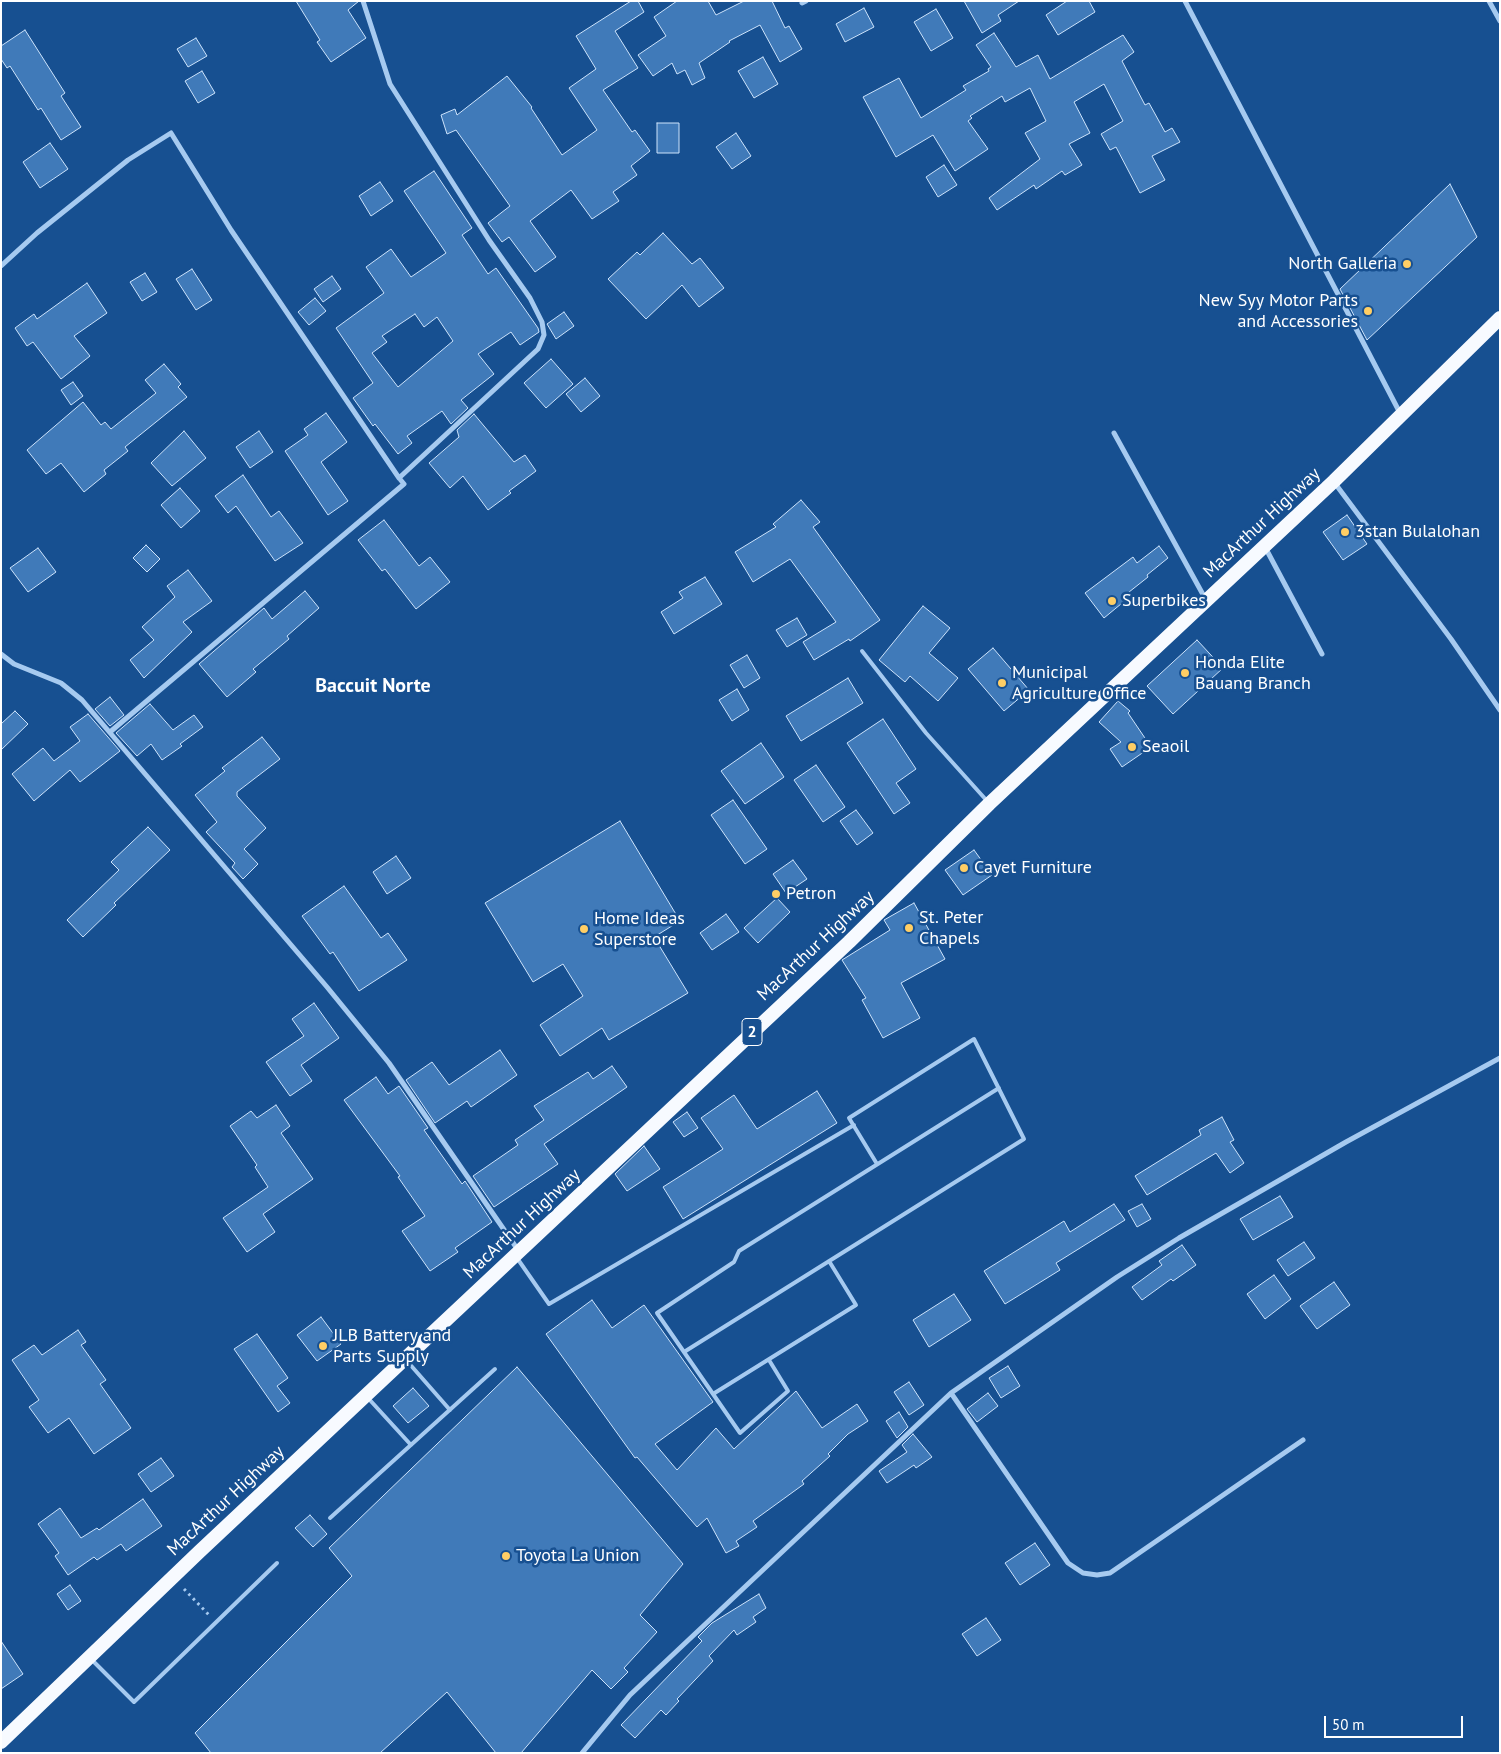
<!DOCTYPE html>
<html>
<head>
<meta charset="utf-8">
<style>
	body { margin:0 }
	#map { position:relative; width:1501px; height:1754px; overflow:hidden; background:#175091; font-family:"PT Sans",sans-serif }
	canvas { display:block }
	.frame { position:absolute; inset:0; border:2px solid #fff; pointer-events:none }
	.scale { position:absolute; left:1324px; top:1716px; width:139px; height:22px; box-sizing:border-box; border:2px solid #fff; border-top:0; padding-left:6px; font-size:15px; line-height:18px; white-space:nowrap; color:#fff; -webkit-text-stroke:4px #175091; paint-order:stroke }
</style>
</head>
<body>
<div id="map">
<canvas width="1501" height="1754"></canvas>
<div class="frame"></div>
<div class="scale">50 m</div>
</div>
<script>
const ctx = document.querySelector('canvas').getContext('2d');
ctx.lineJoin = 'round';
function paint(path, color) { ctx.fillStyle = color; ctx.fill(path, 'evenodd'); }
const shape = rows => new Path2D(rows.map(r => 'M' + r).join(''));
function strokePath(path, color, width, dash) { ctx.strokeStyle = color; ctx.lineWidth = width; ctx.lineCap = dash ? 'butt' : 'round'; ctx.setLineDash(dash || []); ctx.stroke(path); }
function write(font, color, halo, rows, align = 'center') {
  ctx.font = font + ' "PT Sans",sans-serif'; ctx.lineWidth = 5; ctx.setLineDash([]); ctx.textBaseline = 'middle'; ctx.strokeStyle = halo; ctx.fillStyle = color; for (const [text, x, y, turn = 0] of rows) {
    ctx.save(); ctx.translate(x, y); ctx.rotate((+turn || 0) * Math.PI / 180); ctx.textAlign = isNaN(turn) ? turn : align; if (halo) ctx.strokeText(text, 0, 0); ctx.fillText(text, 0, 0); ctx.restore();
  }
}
const building = shape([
	[296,1,359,1,348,10,366,38,331,62,317,42,320,40,296,1],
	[631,1,638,1,644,12,615,31,638,68,603,90,632,132,635,130,650,151,631,166,637,175,613,192,619,201,592,219,571,190,530,221,556,257,535,272,509,237,502,242,488,223,510,206,456,130,447,134,441,115,455,109,457,115,507,76,532,107,531,108,562,155,597,130,569,88,596,69,576,36,631,1],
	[677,1,708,1,716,15,744,1,772,1,785,28,789,26,802,49,780,62,760,25,729,41,730,42,699,63,705,78,692,85,685,70,677,74,672,63,653,76,638,55,666,36,654,17,677,1],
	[964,1,1019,1,998,15,1001,21,982,33,964,1],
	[1067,1,1089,1,1095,12,1058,35,1046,15,1067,1],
	[864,8,874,27,845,42,836,24,864,8],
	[936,9,953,38,931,51,914,22,936,9],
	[25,30,65,93,61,96,81,127,61,140,41,108,38,110,10,66,7,68,1,59,1,46,25,30],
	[994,33,1016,67,1038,55,1050,79,1123,35,1134,52,1122,61,1145,105,1149,103,1165,132,1172,128,1180,142,1152,156,1165,180,1140,193,1116,147,1110,150,1101,134,1123,121,1104,84,1074,102,1090,133,1069,144,1082,165,1065,175,1062,171,1036,189,1034,185,997,210,989,198,1040,159,1025,133,1046,121,1030,88,1005,102,1002,96,970,116,972,118,968,121,988,149,955,171,933,135,896,157,863,97,899,78,921,118,966,90,963,86,989,71,988,69,991,67,976,45,994,33],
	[196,38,207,56,188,67,177,49,196,38],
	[763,57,778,84,754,98,738,71,763,57],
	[202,71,215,93,198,103,185,81,202,71],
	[657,123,679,123,679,153,657,153,657,123],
	[736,133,751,156,732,169,716,147,736,133],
	[50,143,68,169,40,188,23,162,50,143],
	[944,165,957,185,938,197,926,177,944,165],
	[434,171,472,228,462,235,488,274,496,268,538,328,539,332,520,345,511,332,478,354,494,374,461,400,468,408,451,424,442,411,407,436,412,443,398,454,375,424,373,426,353,398,373,383,336,328,384,293,366,267,391,249,411,277,446,253,404,191,434,171],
	[415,314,424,327,437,317,453,341,398,387,372,353,387,342,382,336,415,314],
	[380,182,393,201,371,216,359,196,380,182],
	[1450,184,1477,237,1367,340,1340,289,1450,184],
	[663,233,692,264,700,258,724,288,699,307,682,285,646,319,608,279,637,252,640,255,663,233],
	[192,269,212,300,196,310,176,279,192,269],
	[145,273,157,292,142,301,130,282,145,273],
	[332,276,341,289,323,302,314,289,332,276],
	[87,283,107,313,74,336,90,356,61,379,33,342,27,346,15,328,34,314,37,319,87,283],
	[315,298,326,311,309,325,298,312,315,298],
	[564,312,574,326,556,339,547,324,564,312],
	[551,359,573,384,546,408,524,383,551,359],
	[164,364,181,384,178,387,187,397,125,447,128,451,104,470,106,474,84,492,61,463,46,474,27,450,83,402,101,425,105,422,111,429,156,393,145,380,164,364],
	[585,378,600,396,581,412,566,394,585,378],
	[73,382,83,396,71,405,61,390,73,382],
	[326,413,347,442,321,462,348,501,328,515,285,451,308,435,304,429,326,413],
	[474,414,514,462,525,455,536,471,509,491,511,493,488,510,463,476,450,488,429,463,459,437,457,430,474,414],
	[184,431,206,458,172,486,151,463,184,431],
	[259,431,273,452,250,468,236,447,259,431],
	[243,475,271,517,279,511,303,543,275,561,236,506,228,513,215,496,243,475],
	[180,488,200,511,181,528,161,505,180,488],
	[801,500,820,522,813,527,880,620,850,641,849,639,814,660,803,642,836,622,790,559,753,582,735,552,776,527,773,524,801,500],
	[1347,515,1367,544,1343,560,1323,532,1347,515],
	[384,520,419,566,430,557,450,582,416,609,385,569,382,571,358,540,384,520],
	[146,545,160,559,147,572,133,558,146,545],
	[1159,546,1168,558,1147,575,1148,577,1124,596,1127,599,1104,618,1085,593,1133,557,1137,563,1159,546],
	[38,548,56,572,28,592,10,568,38,548],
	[188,570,212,601,183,622,192,632,144,678,130,660,154,640,142,627,175,597,167,586,188,570],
	[705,577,722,604,674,634,661,612,683,598,679,592,705,577],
	[305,591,319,608,287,636,289,639,253,669,256,672,227,697,199,664,264,608,272,619,305,591],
	[923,606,950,628,929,653,958,678,938,701,910,676,905,682,879,660,923,606],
	[797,618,807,635,787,647,776,630,797,618],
	[1197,640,1223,668,1173,714,1147,686,1197,640],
	[993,648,1029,690,1004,711,968,669,993,648],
	[747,655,760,678,744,688,730,665,747,655],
	[848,678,863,703,801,741,786,716,848,678],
	[737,689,749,710,732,721,719,700,737,689],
	[110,697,124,715,110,726,95,709,110,697],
	[1118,701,1130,711,1128,713,1151,747,1122,767,1110,749,1121,742,1099,722,1118,701],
	[150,704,173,730,194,715,203,727,180,744,182,746,162,760,151,744,137,756,116,733,150,704],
	[15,711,28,724,1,750,1,724,15,711],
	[88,714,120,751,80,782,70,770,34,801,12,774,43,748,54,761,80,741,70,727,88,714],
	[883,719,916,769,896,783,910,803,894,814,847,743,883,719],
	[262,737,280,759,237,792,237,796,266,828,244,849,258,864,243,879,232,867,235,863,206,832,217,822,195,795,225,771,222,768,262,737],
	[761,743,784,777,745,804,721,771,761,743],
	[816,765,845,807,823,822,794,780,816,765],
	[733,800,767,849,745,864,711,815,733,800],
	[856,810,873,833,857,845,840,821,856,810],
	[620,821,680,921,654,937,688,993,609,1040,602,1028,560,1056,540,1025,583,996,563,964,533,982,485,903,620,821],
	[148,827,170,850,114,903,116,905,83,937,67,920,119,870,111,862,148,827],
	[974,850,992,875,963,895,945,870,974,850],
	[396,856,411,878,387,894,373,872,396,856],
	[793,860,807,879,786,893,773,874,793,860],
	[344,886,381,938,388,933,407,960,359,991,333,952,330,954,302,916,344,886],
	[777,898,790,912,758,943,744,928,777,898],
	[914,903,945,959,901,983,920,1018,883,1038,862,1000,866,998,842,960,890,930,884,920,914,903],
	[726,914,739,932,712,950,700,933,726,914],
	[314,1003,339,1038,301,1065,312,1081,290,1096,266,1062,304,1036,292,1019,314,1003],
	[500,1050,517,1075,471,1107,467,1101,435,1123,406,1080,432,1062,449,1085,500,1050],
	[612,1066,627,1087,544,1144,558,1164,494,1207,473,1176,518,1145,515,1140,544,1120,534,1106,588,1072,593,1079,612,1066],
	[376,1077,388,1094,399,1086,428,1128,424,1130,462,1184,465,1181,492,1222,455,1248,458,1252,430,1271,402,1231,425,1216,398,1177,400,1176,344,1100,376,1077],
	[817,1091,837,1123,683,1219,663,1187,723,1149,701,1118,734,1095,757,1129,817,1091],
	[276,1105,290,1126,281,1133,313,1179,263,1214,275,1232,247,1252,223,1218,268,1187,255,1167,257,1165,230,1126,251,1111,257,1118,276,1105],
	[687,1112,698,1128,684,1137,673,1122,687,1112],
	[1222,1117,1234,1140,1230,1142,1244,1163,1230,1173,1216,1153,1147,1195,1135,1176,1201,1135,1199,1130,1222,1117],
	[644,1146,660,1169,627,1191,615,1174,644,1146],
	[1280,1196,1293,1217,1253,1240,1240,1219,1280,1196],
	[1114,1204,1125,1220,1056,1263,1060,1270,1005,1304,984,1271,1064,1221,1070,1232,1114,1204],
	[1142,1204,1151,1219,1137,1227,1128,1211,1142,1204],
	[1304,1242,1315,1258,1288,1276,1277,1260,1304,1242],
	[1182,1245,1196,1265,1173,1281,1171,1279,1142,1300,1132,1287,1162,1265,1159,1261,1182,1245],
	[1274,1275,1291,1299,1265,1319,1247,1294,1274,1275],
	[1334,1282,1350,1305,1317,1329,1300,1306,1334,1282],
	[954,1294,971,1320,929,1347,913,1320,954,1294],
	[592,1300,612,1328,644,1305,713,1402,655,1444,677,1470,716,1428,734,1449,796,1391,822,1428,857,1404,868,1421,848,1434,828,1454,830,1456,802,1481,804,1484,753,1521,757,1527,736,1541,739,1546,726,1553,707,1518,697,1527,637,1457,635,1458,546,1334,592,1300],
	[321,1317,341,1344,317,1361,297,1335,321,1317],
	[78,1330,86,1342,81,1345,106,1380,100,1384,131,1428,94,1454,69,1418,48,1433,29,1407,39,1400,12,1360,34,1345,42,1355,78,1330],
	[257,1334,288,1378,277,1386,290,1403,278,1412,234,1349,257,1334],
	[1008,1366,1020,1386,1001,1398,989,1378,1008,1366],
	[517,1367,683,1564,640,1615,657,1632,624,1668,628,1672,611,1689,592,1670,521,1753,496,1753,447,1692,380,1753,211,1753,195,1733,352,1576,329,1548,517,1367],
	[909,1382,924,1405,909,1415,894,1392,909,1382],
	[413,1388,429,1406,408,1423,393,1406,413,1388],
	[988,1393,998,1406,977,1422,967,1409,988,1393],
	[899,1412,908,1427,897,1438,886,1421,899,1412],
	[913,1434,932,1457,916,1468,914,1465,887,1483,879,1471,907,1452,902,1445,913,1434],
	[161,1458,174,1476,151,1492,138,1474,161,1458],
	[143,1499,162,1526,126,1551,121,1544,97,1560,94,1557,68,1575,55,1556,59,1553,38,1524,60,1508,81,1538,97,1528,99,1530,143,1499],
	[310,1515,327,1534,313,1547,295,1528,310,1515],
	[1035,1543,1050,1565,1020,1585,1005,1563,1035,1543],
	[70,1585,81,1601,68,1610,57,1594,70,1585],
	[759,1594,766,1608,753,1617,756,1622,737,1635,734,1630,709,1656,713,1661,677,1699,679,1701,666,1715,661,1710,635,1738,621,1725,702,1641,698,1637,712,1623,759,1594],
	[986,1618,1001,1640,977,1656,962,1634,986,1618],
	[1,1641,23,1674,1,1689,1,1641]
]);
paint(building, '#407ab9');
strokePath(building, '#cde3fb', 1);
strokePath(shape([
	[184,1589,209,1615]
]), '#a6caf0', 3, [2.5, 4]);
strokePath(shape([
	[862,651,926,733,988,802],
	[517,1258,549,1304,854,1125],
	[684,1352,1024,1139,974,1039,849,1118,877,1164],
	[769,1360,788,1391,740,1433,657,1313,734,1262,739,1251,999,1088],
	[407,1361,450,1410],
	[713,1394,856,1305,829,1261],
	[368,1398,411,1445],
	[330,1518,495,1369],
	[91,1659,134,1702,277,1563]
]), '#a6caf0', 4);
strokePath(shape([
	[1185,1,1400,413],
	[1489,1,1500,21],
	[802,3,806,1],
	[1,266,37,233,128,160,171,133,231,230,399,478],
	[1114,433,1206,600],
	[1334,482,1451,639,1500,710],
	[1265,547,1322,654],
	[1,654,14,664,61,683,82,700,327,987,389,1063,518,1250],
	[110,732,404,484,399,478,538,349,544,335,542,322,530,298,489,240,390,84,363,1],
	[951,1393,1068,1563,1083,1573,1097,1575,1110,1573,1303,1440],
	[582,1753,630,1695,951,1393,1117,1277,1179,1238,1346,1142,1500,1058]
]), '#a6caf0', 5);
strokePath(shape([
	[1,1742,199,1552,849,942,989,804,1334,481,1500,318]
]), '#f7faff', 14);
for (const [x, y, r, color] of [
	[1407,264,5,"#ffce65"],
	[1368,311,5,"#ffce65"],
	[1345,532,5,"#ffce65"],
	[1112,601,5,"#ffce65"],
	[1185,673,5,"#ffce65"],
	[1002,683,5,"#ffce65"],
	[1132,747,5,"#ffce65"],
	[964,868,5,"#ffce65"],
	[776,894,5,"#ffce65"],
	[909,928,5,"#ffce65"],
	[584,929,5,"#ffce65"],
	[323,1346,5,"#ffce65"],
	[506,1556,5,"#ffce65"]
]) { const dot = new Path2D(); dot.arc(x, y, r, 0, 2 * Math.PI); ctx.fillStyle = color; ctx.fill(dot); strokePath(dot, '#175091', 2); }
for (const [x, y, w] of [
	[752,1032,20]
]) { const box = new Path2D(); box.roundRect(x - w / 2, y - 13.5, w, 27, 4); ctx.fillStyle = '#175091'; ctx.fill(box); strokePath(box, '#fff', 1); }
write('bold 16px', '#fff', null, [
	["2",752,1032]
]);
write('18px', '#fff', '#175091', [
	["North Galleria",1397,264,"right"],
	["New Syy Motor Parts",1358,301,"right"],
	["and Accessories",1358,322,"right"],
	["3stan Bulalohan",1355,532],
	["Superbikes",1122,601],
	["Honda Elite",1195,663],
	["Bauang Branch",1195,684],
	["Municipal",1012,673],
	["Agriculture Office",1012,694],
	["Seaoil",1142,747],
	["Cayet Furniture",974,868],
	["Petron",786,894],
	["St. Peter",919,918],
	["Chapels",919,939],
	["Home Ideas",594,919],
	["Superstore",594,940],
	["JLB Battery and",333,1336],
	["Parts Supply",333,1357],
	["Toyota La Union",516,1556]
], 'left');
write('18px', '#fff', '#175091', [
	["MacArthur Highway",1262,523,-43],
	["MacArthur Highway",816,946,-43],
	["MacArthur Highway",522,1224,-43],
	["MacArthur Highway",226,1501,-43]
]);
write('bold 20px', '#fff', '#175091', [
	["Baccuit Norte",373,686]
]);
</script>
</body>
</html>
